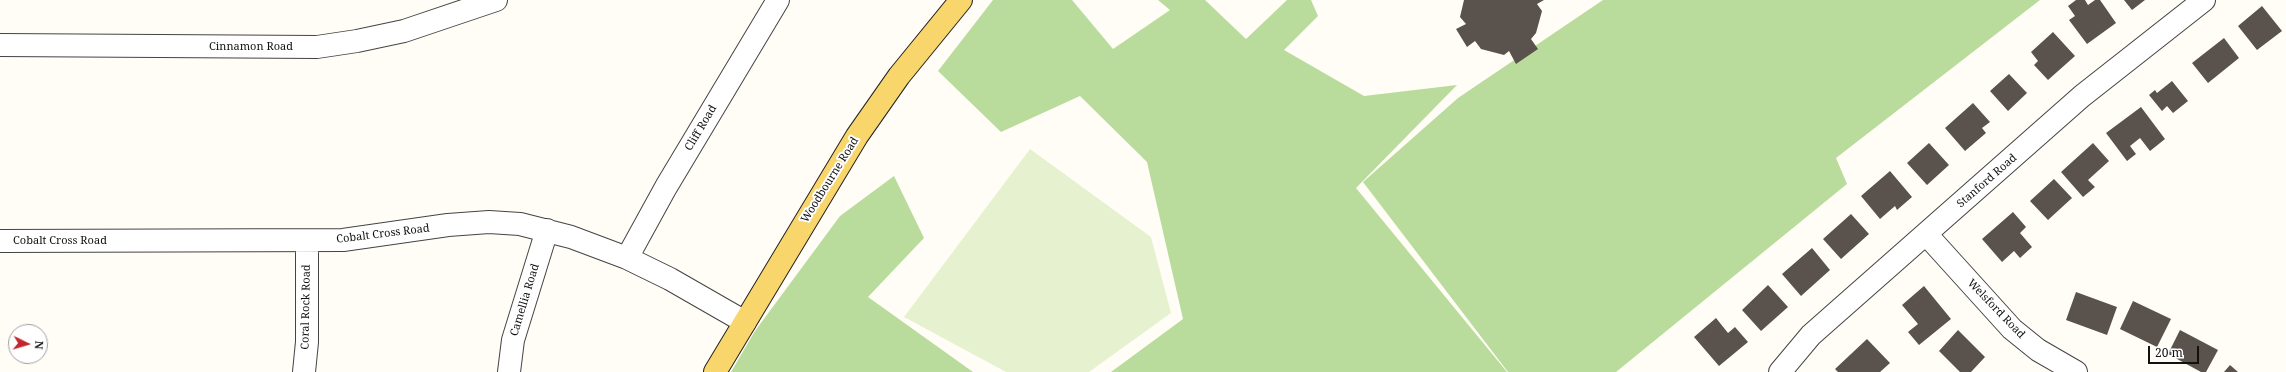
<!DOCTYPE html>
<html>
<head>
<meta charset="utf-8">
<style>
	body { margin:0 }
	#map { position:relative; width:2286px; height:372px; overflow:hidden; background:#fffdf5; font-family:"Noto Serif",serif }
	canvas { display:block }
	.north { position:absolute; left:8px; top:324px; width:40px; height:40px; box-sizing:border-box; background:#fff; border:1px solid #a0a0a0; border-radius:50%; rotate:95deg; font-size:11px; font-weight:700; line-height:16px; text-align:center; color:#111 }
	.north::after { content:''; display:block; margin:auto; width:14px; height:18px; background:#c4262e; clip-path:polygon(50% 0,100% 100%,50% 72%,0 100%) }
	.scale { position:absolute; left:2148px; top:346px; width:51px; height:18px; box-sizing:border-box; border:2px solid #111; border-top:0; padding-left:5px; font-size:12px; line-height:14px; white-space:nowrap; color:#111; -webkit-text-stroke:3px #fff; paint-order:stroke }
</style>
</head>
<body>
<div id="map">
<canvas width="2286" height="372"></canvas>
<div class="north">N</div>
<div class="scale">20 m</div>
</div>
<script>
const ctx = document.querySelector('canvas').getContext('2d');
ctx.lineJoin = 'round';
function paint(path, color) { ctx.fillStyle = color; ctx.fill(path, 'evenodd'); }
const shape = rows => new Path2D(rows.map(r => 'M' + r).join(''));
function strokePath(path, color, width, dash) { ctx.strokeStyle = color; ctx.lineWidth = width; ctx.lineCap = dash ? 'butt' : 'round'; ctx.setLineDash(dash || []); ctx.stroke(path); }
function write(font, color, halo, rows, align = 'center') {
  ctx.font = font + ' "Noto Serif",serif'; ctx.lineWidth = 4; ctx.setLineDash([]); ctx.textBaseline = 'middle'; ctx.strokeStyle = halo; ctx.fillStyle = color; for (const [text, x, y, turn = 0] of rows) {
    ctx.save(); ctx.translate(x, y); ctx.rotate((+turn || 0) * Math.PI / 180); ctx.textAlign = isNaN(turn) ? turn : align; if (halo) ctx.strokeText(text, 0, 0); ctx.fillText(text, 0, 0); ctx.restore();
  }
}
paint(shape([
	[993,0,1072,0,1113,49,1170,10,1158,0,1205,0,1246,39,1287,0,1311,0,1318,16,1284,50,1364,96,1457,85,1356,188,1507,372,1111,372,1183,319,1147,162,1080,96,1001,132,938,71],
	[1603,0,2040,0,1836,158,1847,184,1616,372,1508,372,1363,182,1458,98],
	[894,176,924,238,868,297,973,372,731,372,755,331,840,216]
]), '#b9dc9c');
paint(shape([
	[1030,149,1151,237,1171,313,1089,372,1006,372,904,317]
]), '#e6f2cf');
paint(shape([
	[1464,0,1544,0,1537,4,1542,11,1536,33,1531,39,1538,49,1516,64,1509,51,1504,55,1481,49,1475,41,1467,47,1456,29,1466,24,1460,17],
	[2076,0,2085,0,2088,5,2095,0,2100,0,2116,23,2087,44,2069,20,2075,16,2068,6],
	[2124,0,2145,0,2132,10],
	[2262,6,2282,31,2257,50,2238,26],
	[2053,32,2075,56,2048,80,2034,65,2038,61,2031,52],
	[2224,38,2239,58,2208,83,2192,63],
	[2009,74,2027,93,2008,111,1990,91],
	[2172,81,2188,101,2173,113,2167,106,2162,111,2149,95,2155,90,2157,93],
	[1973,103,1990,122,1982,128,1986,133,1965,151,1945,128],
	[2141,107,2165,139,2150,151,2140,138,2130,146,2136,154,2127,161,2106,133],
	[1929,143,1949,165,1927,185,1907,163],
	[2093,143,2109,161,2088,180,2095,187,2083,197,2061,172],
	[1890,171,1912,197,1897,210,1895,206,1880,219,1861,196],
	[2054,179,2072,198,2048,220,2030,201],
	[2013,212,2026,227,2020,233,2032,247,2020,258,2014,251,2002,262,1982,239],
	[1851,214,1869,234,1841,259,1823,239],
	[1812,248,1830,270,1801,296,1782,274],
	[1768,285,1788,307,1761,331,1742,310],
	[1924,286,1951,319,1919,345,1908,332,1918,324,1902,305],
	[2076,292,2117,307,2107,335,2066,320],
	[2133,301,2171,319,2157,347,2120,329],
	[1716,318,1728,333,1735,327,1748,342,1719,366,1694,337],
	[1958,330,1985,357,1971,372,1960,372,1939,351],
	[2180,330,2218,350,2206,372,2201,372,2168,354],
	[1867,339,1890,363,1880,372,1838,372,1835,369],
	[2230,365,2238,372,2224,372]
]), '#5a524d');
const minor = shape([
	[0,45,317,47,357,41,404,31,496,0],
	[1926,234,2012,329,2038,350,2076,372],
	[0,241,343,240,448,225,489,222,520,224,571,237,627,258,670,279,745,322],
	[627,258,666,187,778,0],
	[304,372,307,342,307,241],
	[509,372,513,340,547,230],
	[1780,372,1811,335,2082,96,2204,0]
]);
const major = shape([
	[715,372,857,136,899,76,961,0]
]);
strokePath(minor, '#444', 24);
strokePath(major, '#222', 24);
strokePath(minor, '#fff', 22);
strokePath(major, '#f9d66b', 22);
write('11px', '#111', '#fff', [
	["Cinnamon Road",251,47],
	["Cliff Road",701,128,-59],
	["Woodbourne Road",830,180,-58],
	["Stanford Road",1987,181,-41],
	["Cobalt Cross Road",383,234,-7],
	["Cobalt Cross Road",60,241],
	["Camellia Road",525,300,-73],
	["Coral Rock Road",306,307,-89],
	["Welsford Road",1996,309,46]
]);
</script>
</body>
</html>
